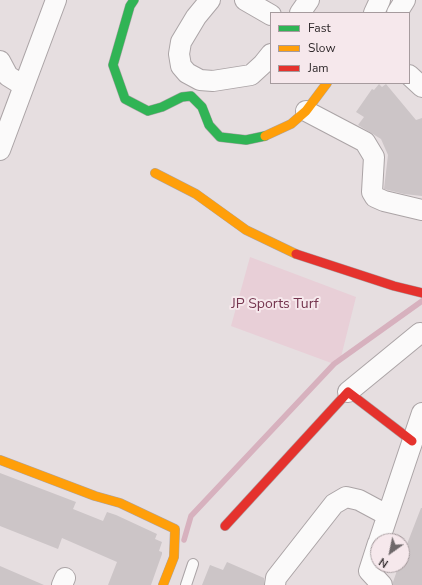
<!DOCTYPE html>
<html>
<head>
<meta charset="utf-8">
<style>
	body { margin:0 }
	#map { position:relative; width:422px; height:585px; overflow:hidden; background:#e6dee0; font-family:"Nunito Sans",sans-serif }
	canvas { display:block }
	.legend { position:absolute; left:270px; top:12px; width:140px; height:72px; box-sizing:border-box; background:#f6e8ec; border:1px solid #a69b9e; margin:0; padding:5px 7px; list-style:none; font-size:12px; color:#2e282a }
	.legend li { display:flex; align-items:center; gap:8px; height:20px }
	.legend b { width:20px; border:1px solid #a69b9e }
	.north { position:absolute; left:370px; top:533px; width:40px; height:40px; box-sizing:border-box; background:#f6e8ec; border:1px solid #a69b9e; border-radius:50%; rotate:213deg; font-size:11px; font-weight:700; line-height:16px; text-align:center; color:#2e282a }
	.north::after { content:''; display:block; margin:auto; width:14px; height:18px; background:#6e686a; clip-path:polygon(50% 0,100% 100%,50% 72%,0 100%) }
</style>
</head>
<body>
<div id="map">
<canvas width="422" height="585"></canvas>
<ul class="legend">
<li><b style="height:5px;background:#30b455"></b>Fast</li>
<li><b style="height:5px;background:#ff9f0a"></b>Slow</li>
<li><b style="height:5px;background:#e5322d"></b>Jam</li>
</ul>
<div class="north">N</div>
</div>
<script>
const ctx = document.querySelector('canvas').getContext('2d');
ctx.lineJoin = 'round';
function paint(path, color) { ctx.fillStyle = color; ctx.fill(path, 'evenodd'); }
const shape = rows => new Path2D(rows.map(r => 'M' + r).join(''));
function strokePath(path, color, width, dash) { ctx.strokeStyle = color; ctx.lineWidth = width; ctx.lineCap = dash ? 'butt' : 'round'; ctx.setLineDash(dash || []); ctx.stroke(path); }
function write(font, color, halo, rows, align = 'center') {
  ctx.font = font + ' "Nunito Sans",sans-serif'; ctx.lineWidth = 4; ctx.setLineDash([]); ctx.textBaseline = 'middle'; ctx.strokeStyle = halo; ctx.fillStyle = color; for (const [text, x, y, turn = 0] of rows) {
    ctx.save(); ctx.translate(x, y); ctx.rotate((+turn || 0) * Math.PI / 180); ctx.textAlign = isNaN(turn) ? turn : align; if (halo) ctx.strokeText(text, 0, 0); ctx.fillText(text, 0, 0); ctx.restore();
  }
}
paint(shape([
	[250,257,356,297,340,361,336,359,334,364,231,326]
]), '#e8cfd7');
strokePath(shape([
	[184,540,191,516,334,364,422,301]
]), '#d7b1be', 5.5);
paint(shape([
	[379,84,382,87,386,84,416,120,422,118,422,196,404,194,384,189,388,155,381,139,358,125,364,117,356,112,372,89,374,90],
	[0,473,76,502,73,509,103,521,107,512,116,515,157,534,155,539,162,542,159,551,162,552,162,554,151,585,108,585,117,562,62,538,58,549,0,526],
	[421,508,422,508,422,585,393,585,393,582,399,565,402,565,402,557],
	[227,562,264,578,264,585,202,585,210,565,223,570],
	[0,566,44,585,0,585]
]), '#ccc5c7');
const lane = shape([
	[186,585,193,564]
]);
const street = shape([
	[210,0,196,17,181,42,179,54,181,66,187,73,200,80,213,81,251,75,263,64,271,54],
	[245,0,271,15],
	[300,13,309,0],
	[374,13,380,0],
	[397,13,405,0],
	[0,61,8,76,24,86],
	[409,75,422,87],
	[306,111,365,142,374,157,372,192,375,197,384,201,422,210],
	[0,150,56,0],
	[348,392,420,333],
	[379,541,422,413],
	[378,543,369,571,382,585],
	[62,585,65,578],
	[275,585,276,578,334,504,346,497,359,500,387,515]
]);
const fast = shape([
	[134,0,130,6,113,65,125,99,148,111,162,107,182,97,191,96,202,107,209,125,220,137,246,140,265,136]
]);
const slow = shape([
	[265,136,291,124,306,111,327,83],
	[155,173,196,194,246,230,296,254],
	[0,460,95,496,120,503,175,529,174,557,163,585]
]);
const jam = shape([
	[296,254,394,286,422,293],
	[225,526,348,392,412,441]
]);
strokePath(lane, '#aba4a6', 12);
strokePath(street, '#aba4a6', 22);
strokePath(fast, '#aba4a6', 10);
strokePath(slow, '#aba4a6', 10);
strokePath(jam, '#aba4a6', 10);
strokePath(lane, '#fbfafa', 10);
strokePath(street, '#fbfafa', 20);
strokePath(fast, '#30b455', 9);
strokePath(slow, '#ff9f0a', 9);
strokePath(jam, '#e5322d', 9);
write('14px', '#75364f', '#f6e8ec', [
	["JP Sports Turf",275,305]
]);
</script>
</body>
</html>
